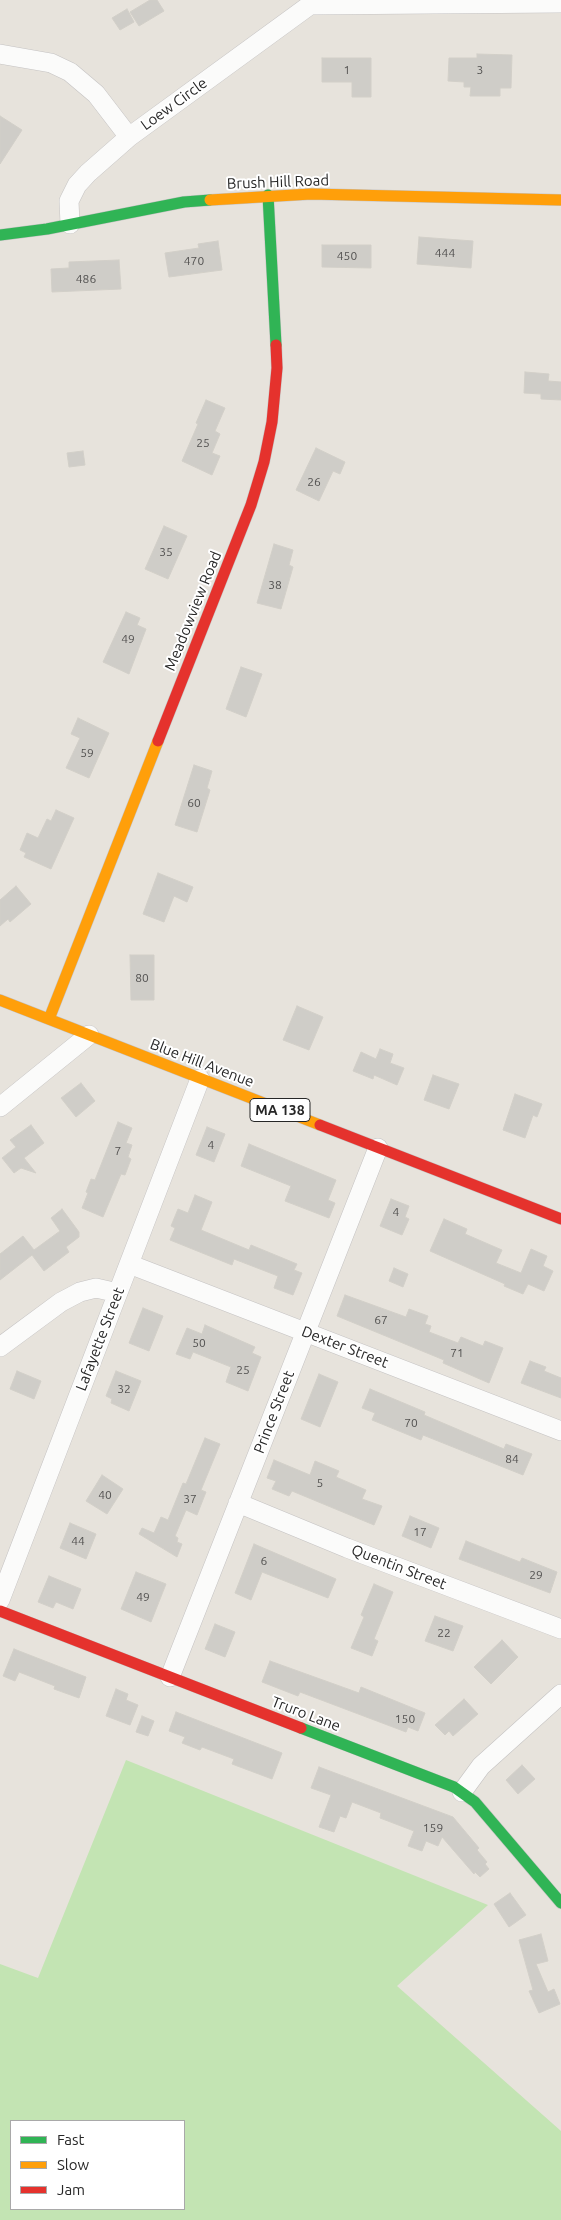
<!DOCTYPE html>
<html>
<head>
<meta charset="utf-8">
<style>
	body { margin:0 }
	#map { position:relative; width:561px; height:2220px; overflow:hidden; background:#e7e3dc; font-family:Ubuntu,sans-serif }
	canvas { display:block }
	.legend { position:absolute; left:10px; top:2120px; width:175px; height:90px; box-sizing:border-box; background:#fff; border:1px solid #a9a9a9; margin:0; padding:6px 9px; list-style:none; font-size:15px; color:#272727 }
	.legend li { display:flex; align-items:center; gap:10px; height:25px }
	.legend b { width:25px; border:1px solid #a9a9a9 }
</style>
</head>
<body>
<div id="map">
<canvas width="561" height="2220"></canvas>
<ul class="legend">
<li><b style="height:6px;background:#30b455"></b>Fast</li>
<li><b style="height:6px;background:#ff9f0a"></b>Slow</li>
<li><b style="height:6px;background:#e5322d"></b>Jam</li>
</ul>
</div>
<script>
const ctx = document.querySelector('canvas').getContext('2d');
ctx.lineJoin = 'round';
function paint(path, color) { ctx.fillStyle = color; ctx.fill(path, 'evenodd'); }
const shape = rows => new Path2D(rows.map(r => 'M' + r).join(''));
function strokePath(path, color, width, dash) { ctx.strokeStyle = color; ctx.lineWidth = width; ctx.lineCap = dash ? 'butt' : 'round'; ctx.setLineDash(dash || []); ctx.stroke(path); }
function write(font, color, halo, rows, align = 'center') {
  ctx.font = font + ' Ubuntu,sans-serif'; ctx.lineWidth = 4; ctx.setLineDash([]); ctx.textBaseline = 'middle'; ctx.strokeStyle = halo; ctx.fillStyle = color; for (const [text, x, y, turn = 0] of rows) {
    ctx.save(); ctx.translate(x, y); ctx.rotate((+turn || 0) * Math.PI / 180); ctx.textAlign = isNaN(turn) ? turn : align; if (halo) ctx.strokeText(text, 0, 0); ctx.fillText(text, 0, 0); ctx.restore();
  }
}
paint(shape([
	[126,1760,488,1905,397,1986,561,2131,561,2220,0,2220,0,1964,38,1978],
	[11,2121,184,2121,184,2209,11,2209]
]), '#c3e4b3');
const building = shape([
	[150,0,157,0,164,11,139,26,130,12,150,0],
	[127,9,134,22,120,30,112,18,127,9],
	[477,54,512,55,511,88,500,88,500,96,470,96,471,87,464,87,464,82,448,81,449,58,477,58,477,54],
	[322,58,371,58,371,97,352,97,352,82,322,82,322,58],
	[0,116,22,130,0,164,0,116],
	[419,237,473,241,471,268,417,264,419,237],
	[218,241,222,270,169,277,165,253,199,248,198,244,218,241],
	[322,245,371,245,371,268,322,267,322,245],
	[119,260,121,289,52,292,51,269,69,268,69,262,119,260],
	[525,372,549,374,548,381,561,382,561,400,541,399,541,394,524,393,525,372],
	[206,400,225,408,215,431,220,434,212,453,220,456,212,475,182,461,198,424,196,423,206,400],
	[316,448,345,462,340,474,333,471,319,501,296,490,316,448],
	[83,451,85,465,69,467,67,453,83,451],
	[164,526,187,536,168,579,145,569,164,526],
	[274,544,293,550,289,565,293,567,281,609,257,603,274,544],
	[126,612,140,618,137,625,146,629,129,674,103,662,126,612],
	[241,667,262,674,246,717,226,709,241,667],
	[78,718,109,733,89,778,66,768,80,738,71,734,78,718],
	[194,765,212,771,207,788,210,790,197,832,175,825,194,765],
	[56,810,74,818,51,869,24,857,26,853,20,850,27,833,38,838,47,819,51,821,56,810],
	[158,873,193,887,187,902,174,896,164,922,143,914,158,873],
	[16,886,31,904,10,922,8,919,0,926,0,900,16,886],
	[130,955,154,955,154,1000,131,1000,130,955],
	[297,1006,323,1017,309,1050,283,1040,297,1006],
	[380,1049,393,1054,390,1063,404,1068,397,1085,374,1075,373,1079,353,1071,361,1052,376,1059,380,1049],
	[433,1075,459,1084,449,1109,424,1100,433,1075],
	[81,1083,95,1101,76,1117,61,1098,81,1083],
	[515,1094,542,1104,537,1117,533,1115,525,1138,503,1130,515,1094],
	[118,1122,132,1128,126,1143,132,1145,128,1157,131,1159,125,1175,121,1174,103,1217,82,1208,88,1193,86,1192,91,1179,95,1180,118,1122],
	[31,1125,44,1143,24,1158,36,1173,21,1168,14,1173,2,1158,16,1147,10,1140,31,1125],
	[207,1127,225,1134,214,1162,196,1155,207,1127],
	[249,1144,336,1180,328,1200,335,1203,329,1218,285,1201,291,1186,241,1166,249,1144],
	[195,1195,212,1202,201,1230,249,1250,251,1245,297,1264,294,1270,302,1273,293,1295,274,1288,278,1276,234,1259,232,1265,170,1240,175,1228,171,1226,178,1209,188,1213,195,1195],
	[391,1199,409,1206,405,1217,409,1219,402,1235,380,1226,391,1199],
	[62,1209,79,1232,79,1237,66,1247,69,1252,44,1271,32,1255,0,1280,0,1254,23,1236,34,1250,60,1231,51,1218,62,1209],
	[444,1219,467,1229,465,1234,502,1250,496,1263,521,1273,531,1249,547,1256,543,1266,553,1271,544,1291,528,1284,523,1294,504,1286,505,1284,430,1251,444,1219],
	[394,1268,408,1274,403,1287,389,1281,394,1268],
	[345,1295,406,1317,409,1309,428,1316,425,1324,431,1326,429,1332,458,1343,461,1337,483,1346,485,1341,503,1348,489,1383,443,1363,444,1360,337,1316,345,1295],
	[143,1308,163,1316,149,1351,129,1343,143,1308],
	[205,1325,255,1347,252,1353,261,1357,248,1391,226,1382,231,1367,193,1352,190,1359,176,1354,187,1328,202,1334,205,1325],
	[530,1361,546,1367,544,1371,561,1378,561,1398,521,1383,530,1361],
	[17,1371,41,1381,34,1399,10,1389,17,1371],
	[116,1371,141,1381,129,1411,111,1403,112,1399,106,1396,116,1371],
	[319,1374,338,1382,320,1427,301,1419,319,1374],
	[370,1389,425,1412,424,1415,504,1449,506,1444,532,1454,523,1475,423,1435,421,1440,372,1420,375,1413,362,1408,370,1389],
	[205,1438,220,1444,201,1490,206,1492,197,1515,186,1510,175,1536,178,1538,177,1542,182,1544,177,1557,139,1534,142,1528,154,1533,161,1517,168,1520,183,1483,186,1484,205,1438],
	[274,1460,310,1475,315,1461,339,1471,336,1477,366,1490,362,1499,382,1506,374,1525,292,1491,289,1496,272,1489,276,1481,267,1478,274,1460],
	[102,1475,123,1489,107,1514,86,1501,102,1475],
	[410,1516,439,1528,431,1548,402,1536,410,1516],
	[70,1523,96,1534,86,1559,60,1548,70,1523],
	[466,1541,520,1562,522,1558,557,1572,550,1593,459,1559,466,1541],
	[254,1544,336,1579,328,1598,262,1572,251,1600,235,1593,254,1544],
	[136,1572,166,1584,151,1622,121,1609,136,1572],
	[49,1576,81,1589,73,1609,56,1602,53,1608,38,1602,49,1576],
	[374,1584,393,1592,374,1639,378,1641,372,1656,351,1648,364,1617,361,1615,374,1584],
	[435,1616,463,1626,453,1651,425,1641,435,1616],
	[215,1624,235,1632,225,1657,205,1649,215,1624],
	[502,1640,518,1657,491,1684,474,1667,502,1640],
	[14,1649,86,1677,79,1698,54,1689,55,1686,19,1672,15,1681,3,1676,14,1649],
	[270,1661,359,1693,361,1687,425,1713,418,1731,408,1727,406,1732,300,1692,298,1696,262,1682,270,1661],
	[116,1689,128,1694,126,1700,138,1705,130,1725,106,1716,116,1689],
	[464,1699,478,1714,453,1736,449,1731,445,1735,435,1725,464,1699],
	[176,1712,282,1753,272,1779,232,1764,234,1759,202,1747,200,1750,182,1743,185,1737,169,1731,176,1712],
	[142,1716,154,1721,148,1736,136,1732,142,1716],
	[522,1765,535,1779,518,1794,506,1780,522,1765],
	[319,1767,453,1817,479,1848,477,1850,487,1862,485,1864,489,1869,480,1877,475,1872,474,1874,442,1837,438,1846,426,1841,422,1851,408,1846,414,1831,380,1818,381,1813,352,1802,346,1818,340,1816,334,1832,319,1827,331,1795,311,1788,319,1767],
	[510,1893,526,1915,509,1927,494,1904,510,1893],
	[541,1934,548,1961,536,1964,548,1992,554,1989,560,2004,539,2013,529,1991,533,1990,519,1940,541,1934]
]);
paint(building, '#cfcdc8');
strokePath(building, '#d2cfc8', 1);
const street = shape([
	[0,54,51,63,70,72,96,94,129,137],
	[70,224,69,201,77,185,88,173,129,137,310,5,561,3],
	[0,1107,89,1035],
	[129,1264,561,1431],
	[0,1347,61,1302,80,1292,96,1288,118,1293],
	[238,1503,347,1548,561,1629],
	[0,1600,200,1079],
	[170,1677,378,1148],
	[462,1792,481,1766,561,1694]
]);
const fast = shape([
	[268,195,276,345],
	[0,235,47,229,184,202,210,200],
	[301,1728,454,1787,475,1802,561,1903]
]);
const slow = shape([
	[210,200,311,194,561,200],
	[0,1000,320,1125],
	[49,1019,158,741]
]);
const jam = shape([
	[158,741,251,505,264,462,272,422,277,368,276,345],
	[320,1125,561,1219],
	[0,1611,301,1728]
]);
strokePath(street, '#c4c2c2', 20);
strokePath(fast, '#c4c2c2', 12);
strokePath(slow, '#c4c2c2', 12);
strokePath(jam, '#c4c2c2', 12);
strokePath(street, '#fbfbfa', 19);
strokePath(fast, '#30b455', 11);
strokePath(slow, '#ff9f0a', 11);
strokePath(jam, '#e5322d', 11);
write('12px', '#525150', null, [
	["1",347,70],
	["3",480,70],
	["444",445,253],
	["450",347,256],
	["470",194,261],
	["486",86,279],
	["25",203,443],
	["26",314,482],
	["35",166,552],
	["38",275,585],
	["49",128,639],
	["59",87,753],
	["60",194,803],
	["80",142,978],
	["4",211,1145],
	["7",118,1151],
	["4",396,1212],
	["67",381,1320],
	["50",199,1343],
	["71",457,1353],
	["25",243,1370],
	["32",124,1389],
	["70",411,1423],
	["84",512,1459],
	["5",320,1483],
	["40",105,1495],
	["37",190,1499],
	["17",420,1532],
	["44",78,1541],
	["6",264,1561],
	["29",536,1575],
	["49",143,1597],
	["22",444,1633],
	["150",405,1719],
	["159",433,1828]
]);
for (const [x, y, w] of [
	[280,1110,60]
]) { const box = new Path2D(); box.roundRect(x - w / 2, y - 11.5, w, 23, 4); ctx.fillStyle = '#fff'; ctx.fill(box); strokePath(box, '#272727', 1); }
write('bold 14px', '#272727', null, [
	["MA 138",280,1110]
]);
write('15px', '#272727', '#fff', [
	["Loew Circle",174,104,-36],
	["Brush Hill Road",278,182,-2],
	["Meadowview Road",193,611,-68],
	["Blue Hill Avenue",202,1063,21],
	["Lafayette Street",100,1339,-69],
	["Dexter Street",345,1347,21],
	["Prince Street",274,1412,-69],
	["Quentin Street",399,1567,21],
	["Truro Lane",306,1714,21]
]);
</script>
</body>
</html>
